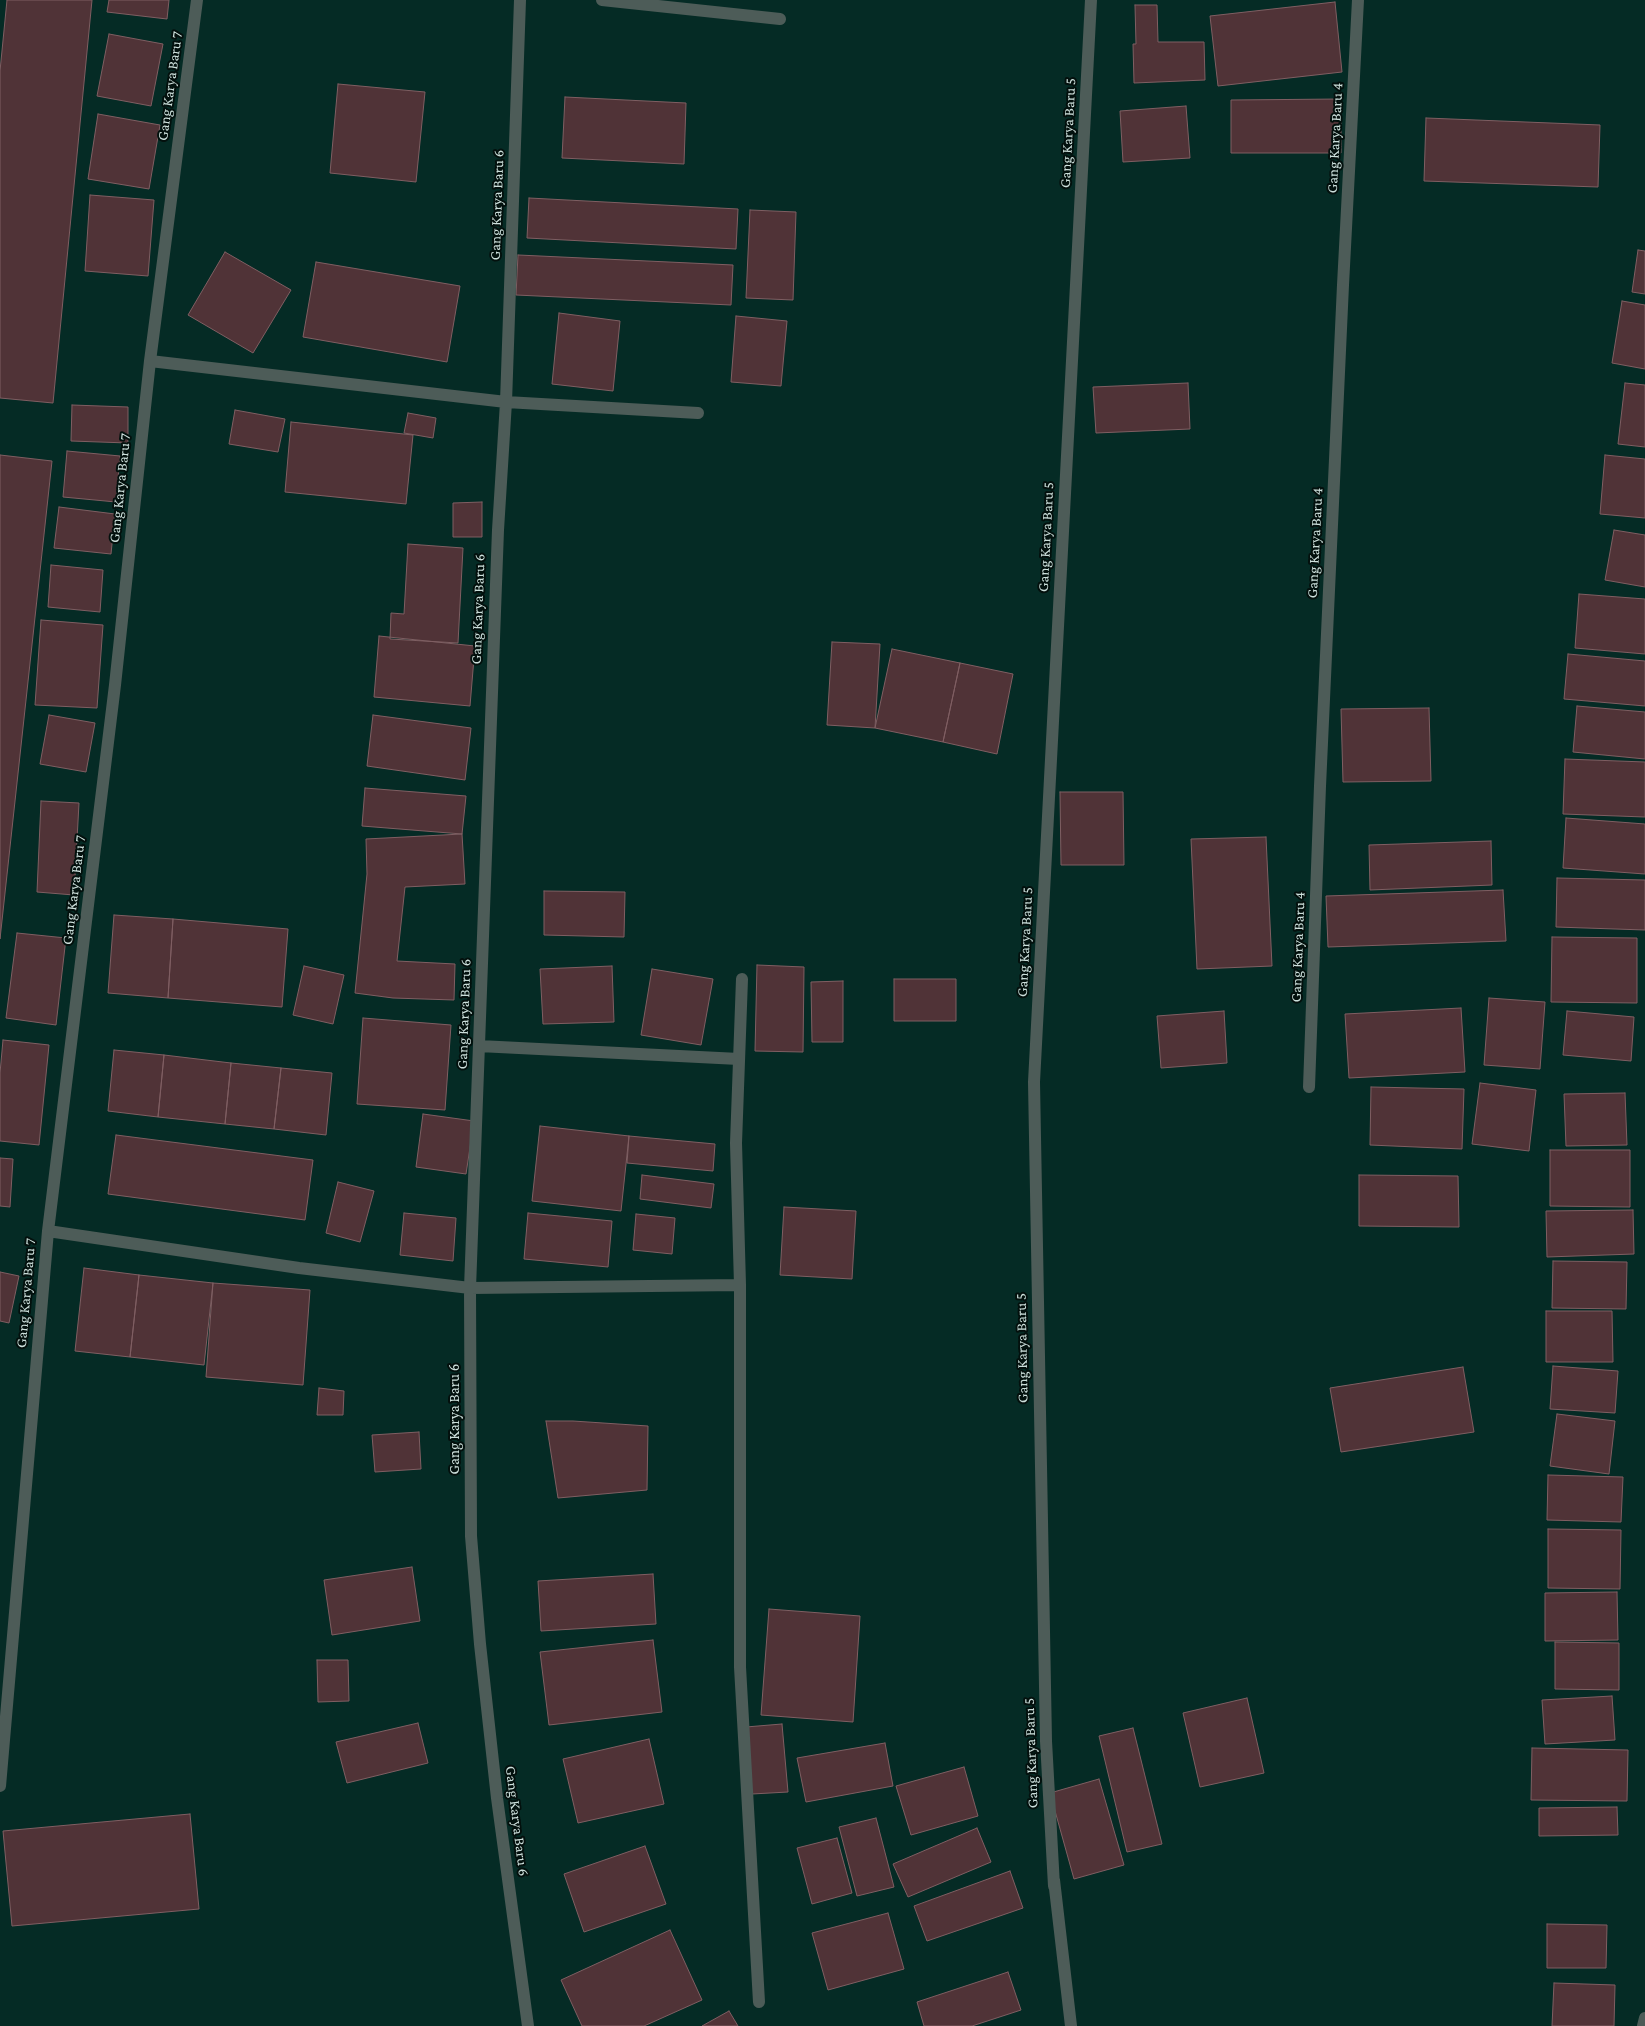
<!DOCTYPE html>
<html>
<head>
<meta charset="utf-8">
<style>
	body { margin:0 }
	canvas { display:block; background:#052b25 }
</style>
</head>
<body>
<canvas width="1645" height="2026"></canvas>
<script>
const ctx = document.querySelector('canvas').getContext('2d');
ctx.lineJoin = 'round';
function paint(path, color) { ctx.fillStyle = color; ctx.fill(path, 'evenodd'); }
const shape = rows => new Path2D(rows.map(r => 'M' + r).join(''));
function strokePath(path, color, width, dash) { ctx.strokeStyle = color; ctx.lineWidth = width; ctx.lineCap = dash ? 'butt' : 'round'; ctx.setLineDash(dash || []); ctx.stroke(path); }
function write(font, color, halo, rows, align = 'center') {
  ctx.font = font + ' "Crimson Pro",serif'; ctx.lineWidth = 4; ctx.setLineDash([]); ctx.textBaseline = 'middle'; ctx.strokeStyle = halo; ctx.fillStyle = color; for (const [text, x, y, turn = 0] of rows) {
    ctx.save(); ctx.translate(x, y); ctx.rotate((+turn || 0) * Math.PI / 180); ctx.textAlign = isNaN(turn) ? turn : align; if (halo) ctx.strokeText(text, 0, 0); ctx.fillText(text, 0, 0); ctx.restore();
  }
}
const building = shape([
	[7,0,92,0,53,403,0,398,0,71,7,0],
	[109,0,169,0,167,19,107,12,109,0],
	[1335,2,1342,72,1218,86,1210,16,1335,2],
	[1135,5,1157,5,1158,42,1204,42,1205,80,1134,83,1133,44,1136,44,1135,5],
	[109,34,163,44,151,106,97,96,109,34],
	[338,84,425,92,416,182,330,173,338,84],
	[565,97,686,103,684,164,562,158,565,97],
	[1341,99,1341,153,1231,153,1231,100,1341,99],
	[1186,106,1190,158,1123,162,1120,111,1186,106],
	[98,114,160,125,149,189,88,179,98,114],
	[1426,118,1600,125,1598,187,1424,181,1426,118],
	[90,195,154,200,148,276,85,271,90,195],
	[529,198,738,209,736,249,527,238,529,198],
	[750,210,796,212,793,300,746,298,750,210],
	[1638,250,1645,251,1645,294,1632,292,1638,250],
	[225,252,291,290,253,353,188,315,225,252],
	[518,255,733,265,731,305,516,295,518,255],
	[316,262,460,286,447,362,303,337,316,262],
	[1622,301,1645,305,1645,369,1612,363,1622,301],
	[559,313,620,321,613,391,552,384,559,313],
	[736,316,787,321,781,386,731,382,736,316],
	[1188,383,1190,429,1096,433,1093,387,1188,383],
	[1625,383,1645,385,1645,447,1618,444,1625,383],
	[72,405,128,407,128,443,71,441,72,405],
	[235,410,285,419,278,452,229,444,235,410],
	[408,413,436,418,433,438,404,433,408,413],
	[291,422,413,435,406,504,285,492,291,422],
	[67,451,120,456,116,502,63,497,67,451],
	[0,455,52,461,0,939,0,455],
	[1605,455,1645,459,1645,518,1600,514,1605,455],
	[482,502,482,537,453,537,453,503,482,502],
	[59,507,115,514,111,554,54,548,59,507],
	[1614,530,1645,535,1645,587,1605,580,1614,530],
	[408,544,463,548,458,643,390,639,391,613,404,614,408,544],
	[51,565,103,570,100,612,48,607,51,565],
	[1579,594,1645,599,1645,654,1575,648,1579,594],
	[41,620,103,625,97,708,35,705,41,620],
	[379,636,475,646,470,706,374,697,379,636],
	[832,642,880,644,875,728,827,725,832,642],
	[892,649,960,663,943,742,875,728,892,649],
	[1568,654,1645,661,1645,706,1564,699,1568,654],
	[960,663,1013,674,997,754,943,742,960,663],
	[1577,706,1645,712,1645,759,1573,752,1577,706],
	[1429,708,1431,781,1343,782,1341,709,1429,708],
	[49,715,95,723,86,772,40,764,49,715],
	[373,715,471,728,465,780,367,766,373,715],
	[1565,759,1645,762,1645,817,1563,814,1565,759],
	[365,788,466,796,462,834,362,826,365,788],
	[1060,792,1123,792,1124,865,1061,865,1060,792],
	[41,801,79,803,74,895,37,892,41,801],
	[1566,818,1645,824,1645,874,1563,868,1566,818],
	[462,834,465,884,405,887,397,961,455,964,454,1000,393,998,355,993,367,874,366,839,462,834],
	[1266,837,1272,966,1197,969,1191,839,1266,837],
	[1491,841,1492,885,1370,890,1369,845,1491,841],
	[1557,878,1645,880,1645,930,1556,927,1557,878],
	[1503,890,1506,941,1328,947,1326,896,1503,890],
	[544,891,625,892,624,937,544,935,544,891],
	[114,915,173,919,168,998,108,993,114,915],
	[173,919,288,929,282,1007,168,998,173,919],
	[17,933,66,938,56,1025,6,1018,17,933],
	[1552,937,1637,938,1637,1003,1551,1002,1552,937],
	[757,965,804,967,803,1052,755,1051,757,965],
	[304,966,344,975,333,1024,293,1015,304,966],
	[612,966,614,1022,543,1024,540,969,612,966],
	[652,969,713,979,701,1045,641,1035,652,969],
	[894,979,956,979,956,1021,894,1021,894,979],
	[843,981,843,1042,812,1042,811,982,843,981],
	[1489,998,1545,1002,1540,1069,1484,1065,1489,998],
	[1461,1008,1465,1072,1349,1078,1345,1014,1461,1008],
	[1224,1011,1227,1063,1161,1068,1157,1016,1224,1011],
	[1567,1011,1634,1017,1631,1061,1563,1055,1567,1011],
	[363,1018,451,1025,445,1110,357,1104,363,1018],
	[3,1040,49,1045,39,1145,0,1141,0,1073,3,1040],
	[114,1050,164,1055,158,1117,108,1111,114,1050],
	[164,1055,231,1063,225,1124,158,1117,164,1055],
	[231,1063,281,1068,274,1129,225,1124,231,1063],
	[281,1068,332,1073,326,1135,274,1129,281,1068],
	[1480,1083,1536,1090,1529,1151,1472,1144,1480,1083],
	[1371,1087,1464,1089,1462,1149,1370,1145,1371,1087],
	[1625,1093,1627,1145,1566,1146,1564,1094,1625,1093],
	[423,1114,474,1121,466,1174,416,1167,423,1114],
	[540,1126,629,1136,621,1211,532,1201,540,1126],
	[116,1135,313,1160,305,1220,108,1194,116,1135],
	[629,1136,715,1144,713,1171,627,1163,629,1136],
	[1550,1150,1630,1150,1630,1207,1550,1206,1550,1150],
	[0,1158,13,1159,10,1207,0,1206,0,1158],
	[642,1175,714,1184,711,1208,640,1199,642,1175],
	[1359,1175,1458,1176,1459,1227,1359,1226,1359,1175],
	[338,1182,374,1191,360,1242,326,1233,338,1182],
	[784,1207,856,1211,852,1279,780,1275,784,1207],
	[1633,1210,1634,1254,1547,1257,1546,1211,1633,1210],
	[404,1213,456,1218,453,1261,400,1255,404,1213],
	[528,1213,612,1221,608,1267,524,1259,528,1213],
	[636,1214,675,1218,672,1254,633,1250,636,1214],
	[1553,1261,1627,1262,1626,1309,1552,1308,1553,1261],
	[84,1268,139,1275,130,1357,75,1351,84,1268],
	[0,1272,19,1276,9,1323,0,1321,0,1272],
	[139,1275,213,1283,204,1365,130,1357,139,1275],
	[213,1283,310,1290,303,1385,206,1377,213,1283],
	[1546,1311,1612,1311,1613,1362,1546,1362,1546,1311],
	[1553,1366,1618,1371,1615,1413,1550,1409,1553,1366],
	[1463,1367,1474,1432,1341,1452,1330,1388,1463,1367],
	[319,1388,344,1391,343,1415,317,1415,319,1388],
	[1557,1414,1615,1421,1609,1474,1550,1466,1557,1414],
	[546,1421,573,1421,648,1426,647,1490,558,1498,546,1421],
	[419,1432,421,1469,375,1472,372,1435,419,1432],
	[1548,1475,1623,1477,1621,1522,1547,1520,1548,1475],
	[1548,1529,1621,1530,1620,1589,1548,1588,1548,1529],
	[412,1567,420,1621,332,1635,324,1580,412,1567],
	[653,1574,656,1624,541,1631,538,1581,653,1574],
	[1617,1592,1618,1640,1545,1641,1545,1593,1617,1592],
	[769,1609,860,1616,853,1722,761,1715,769,1609],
	[653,1640,662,1712,549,1725,540,1652,653,1640],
	[1555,1642,1619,1643,1619,1690,1555,1689,1555,1642],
	[317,1660,348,1660,349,1701,318,1702,317,1660],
	[1612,1696,1615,1740,1545,1744,1542,1700,1612,1696],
	[1247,1698,1264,1773,1200,1787,1183,1713,1247,1698],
	[418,1723,428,1763,347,1783,336,1742,418,1723],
	[782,1724,788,1792,752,1794,746,1727,782,1724],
	[1133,1728,1162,1844,1127,1852,1099,1736,1133,1728],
	[649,1739,664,1804,578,1823,563,1759,649,1739],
	[885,1743,893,1786,806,1802,797,1758,885,1743],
	[1532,1748,1628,1750,1627,1801,1531,1800,1532,1748],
	[964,1767,978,1816,911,1835,896,1786,964,1767],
	[1099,1779,1124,1865,1074,1879,1050,1793,1099,1779],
	[1617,1807,1618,1835,1539,1836,1539,1808,1617,1807],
	[190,1814,199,1909,12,1926,3,1831,190,1814],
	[876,1818,894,1887,857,1896,839,1827,876,1818],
	[977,1828,991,1862,908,1897,893,1864,977,1828],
	[837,1838,852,1893,812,1904,797,1848,837,1838],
	[645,1846,666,1904,584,1932,564,1874,645,1846],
	[1010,1871,1023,1908,927,1941,914,1906,1010,1871],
	[888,1913,904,1969,828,1990,812,1933,888,1913],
	[1547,1924,1607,1925,1606,1968,1547,1968,1547,1924],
	[670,1930,702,2000,644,2026,582,2026,561,1980,670,1930],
	[1008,1972,1021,2010,972,2026,924,2026,917,2002,1008,1972],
	[1554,1983,1615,1985,1614,2026,1552,2026,1554,1983],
	[729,2011,738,2026,702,2026,729,2011]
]);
paint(building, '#503337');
strokePath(building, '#7f5e62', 1);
strokePath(shape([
	[602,0,780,19]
]), '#4d5c58', 12);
strokePath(shape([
	[520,0,506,402,498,530,470,1288,471,1536,480,1644,497,1798,528,2026],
	[150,361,506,402,698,413],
	[742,979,736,1143,740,1285,740,1667,759,2002],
	[479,1046,739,1059],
	[1309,1087,1320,786,1343,285,1358,0],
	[48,1231,299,1268,470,1288,740,1285],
	[0,1786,48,1231,115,685,150,361,197,0],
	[1054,1880,1071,2026],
	[1054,1886,1046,1741,1034,1082,1091,0],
	[1643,2026,1645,2018]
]), '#4d5c58', 12);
write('15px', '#ccdfdb', '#03100d', [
	["Gang Karya Baru 7",170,86,-82],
	["Gang Karya Baru 5",1068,133,-87],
	["Gang Karya Baru 4",1335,138,-87],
	["Gang Karya Baru 6",497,205,-88],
	["Gang Karya Baru 7",120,488,-84],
	["Gang Karya Baru 5",1046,537,-87],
	["Gang Karya Baru 4",1315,543,-87],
	["Gang Karya Baru 6",478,609,-88],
	["Gang Karya Baru 7",74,890,-83],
	["Gang Karya Baru 5",1025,942,-87],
	["Gang Karya Baru 4",1298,947,-88],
	["Gang Karya Baru 6",464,1014,-88],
	["Gang Karya Baru 7",26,1293,-85],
	["Gang Karya Baru 5",1022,1348,-91],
	["Gang Karya Baru 6",454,1419,-90],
	["Gang Karya Baru 5",1031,1753,-92],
	["Gang Karya Baru 6",517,1821,83]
]);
</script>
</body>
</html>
